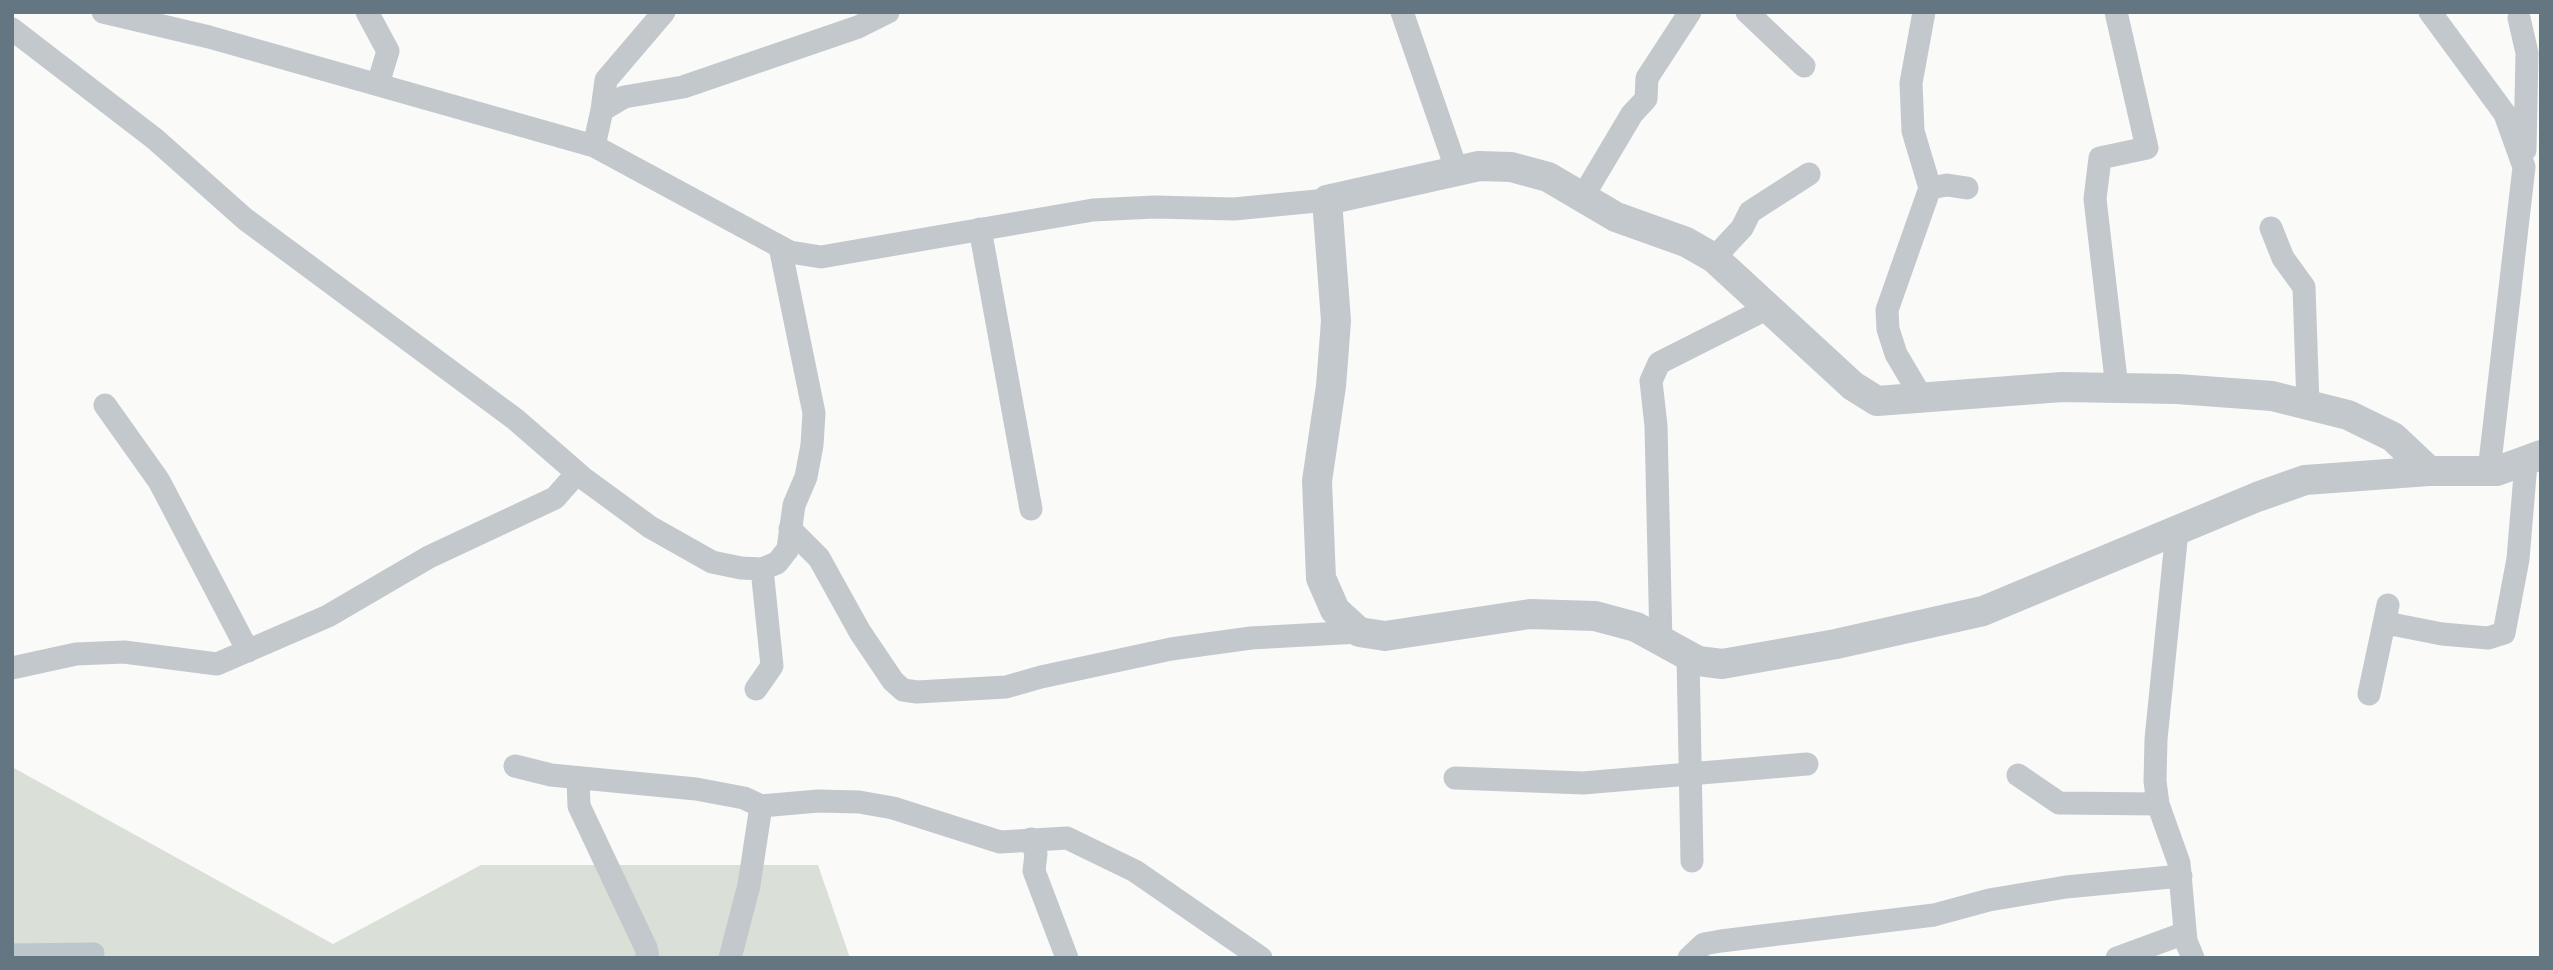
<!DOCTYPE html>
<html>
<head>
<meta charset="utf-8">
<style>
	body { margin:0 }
	#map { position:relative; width:2553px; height:970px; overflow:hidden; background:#fafaf8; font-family:"Nunito Sans",sans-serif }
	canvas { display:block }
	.frame { position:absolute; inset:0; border:14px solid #657683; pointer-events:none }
</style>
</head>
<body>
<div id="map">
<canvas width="2553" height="970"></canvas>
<div class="frame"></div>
</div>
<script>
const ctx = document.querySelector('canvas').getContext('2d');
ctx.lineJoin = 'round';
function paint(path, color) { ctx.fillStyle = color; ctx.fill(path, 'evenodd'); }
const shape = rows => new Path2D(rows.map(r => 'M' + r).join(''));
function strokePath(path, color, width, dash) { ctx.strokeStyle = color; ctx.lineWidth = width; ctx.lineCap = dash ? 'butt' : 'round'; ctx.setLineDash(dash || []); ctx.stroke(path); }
paint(shape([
	[12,767,333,944,481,865,818,865,850,958,12,958]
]), '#dadfd7');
strokePath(shape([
	[12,954,94,953]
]), '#bbc7cb', 21);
strokePath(shape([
	[103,12,209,37,594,146,790,252,821,257,1093,210,1154,207,1234,209,1327,200],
	[367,12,388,51,378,84],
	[1402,12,1457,171],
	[1747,12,1804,66],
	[2116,12,2147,148,2100,158,2095,199,2117,388],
	[2430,12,2505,114,2524,167,2489,471],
	[2519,18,2527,53,2525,150],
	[12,29,155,139,245,219,515,419,583,478,650,527,712,562,741,568,762,569,777,563,788,549,794,505,806,477,812,445,814,413,780,247],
	[602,110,606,80,664,12],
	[594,146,602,110,624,97,683,87,858,27,888,12],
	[1930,188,1947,185,1967,188],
	[1582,198,1632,114,1646,99,1647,78,1690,12],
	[2271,228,2283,258,2304,287,2308,405],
	[980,229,1031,509],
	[1714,258,1742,228,1750,212,1809,174],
	[1922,398,1896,354,1888,329,1887,310,1930,188,1913,131,1911,83,1924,12],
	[105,405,159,481,248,651],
	[790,529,819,558,860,632,893,681,903,690,917,692,1006,687,1041,677,1171,649,1251,638,1359,632],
	[2177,531,2156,739,2155,781,2158,804,2179,863,2186,941,2193,958],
	[2386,623,2442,634,2488,638,2504,633,2518,559,2526,463],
	[1661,643,1656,426,1651,381,1659,363,1770,307],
	[1688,657,1692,861],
	[12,668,76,654,124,652,217,664,328,616,429,557,555,498,577,473],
	[756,689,772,666,762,569],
	[2369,694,2388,605],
	[515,766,551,775,696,789,744,798,761,806,818,801,859,802,893,808,1000,842,1067,838,1135,871,1261,958],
	[2018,775,2059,803,2158,804],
	[578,778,579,806,646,948,648,958],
	[1455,778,1583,783,1807,764],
	[1031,839,1036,854,1034,871,1067,958],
	[730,958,749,885,761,806],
	[1689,958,1704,944,1721,941,1934,915,1989,900,2066,887,2181,876],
	[2117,958,2185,933]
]), '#c3c8cc', 23);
strokePath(shape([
	[2429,471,2393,437,2348,415,2272,396,2177,389,2062,387,1877,401,1853,386,1714,258,1686,242,1616,217,1548,177,1511,167,1479,166,1327,200,1336,321,1331,386,1317,481,1321,578,1335,610,1359,632,1385,636,1530,614,1595,616,1636,627,1698,661,1722,664,1836,644,1983,611,2257,497,2305,480,2429,471,2497,471,2541,455]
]), '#c3c8cc', 30);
</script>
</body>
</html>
